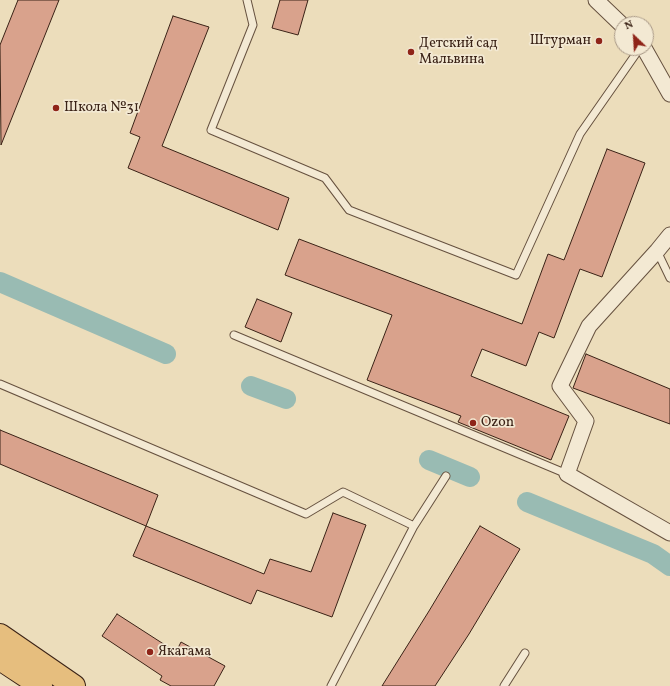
<!DOCTYPE html>
<html>
<head>
<meta charset="utf-8">
<style>
	body { margin:0 }
	#map { position:relative; width:670px; height:686px; overflow:hidden; background:#ecddbb; font-family:Vollkorn,serif }
	canvas { display:block }
	.north { position:absolute; left:614px; top:16px; width:40px; height:40px; box-sizing:border-box; background:#f3e9d3; border:1px solid #a99987; border-radius:50%; rotate:335deg; font-size:11px; font-weight:700; line-height:16px; text-align:center; color:#3a2216 }
	.north::after { content:''; display:block; margin:auto; width:14px; height:18px; background:#8f2418; clip-path:polygon(50% 0,100% 100%,50% 72%,0 100%) }
</style>
</head>
<body>
<div id="map">
<canvas width="670" height="686"></canvas>
<div class="north">N</div>
</div>
<script>
const ctx = document.querySelector('canvas').getContext('2d');
ctx.lineJoin = 'round';
const shape = rows => new Path2D(rows.map(r => 'M' + r).join(''));
function strokePath(path, color, width, dash) { ctx.strokeStyle = color; ctx.lineWidth = width; ctx.lineCap = dash ? 'butt' : 'round'; ctx.setLineDash(dash || []); ctx.stroke(path); }
function paint(path, color) { ctx.fillStyle = color; ctx.fill(path, 'evenodd'); }
function write(font, color, halo, rows, align = 'center') {
  ctx.font = font + ' Vollkorn,serif'; ctx.lineWidth = 3.5; ctx.setLineDash([]); ctx.textBaseline = 'middle'; ctx.strokeStyle = halo; ctx.fillStyle = color; for (const [text, x, y, turn = 0] of rows) {
    ctx.save(); ctx.translate(x, y); ctx.rotate((+turn || 0) * Math.PI / 180); ctx.textAlign = isNaN(turn) ? turn : align; if (halo) ctx.strokeText(text, 0, 0); ctx.fillText(text, 0, 0); ctx.restore();
  }
}
strokePath(shape([
	[0,282,166,354],
	[251,386,286,399],
	[429,460,470,477],
	[527,502,653,554,670,566]
]), '#99bbb3', 20);
const building = shape([
	[18,0,59,0,1,145,0,45,18,0],
	[280,0,308,0,298,35,272,28,280,0],
	[173,16,209,27,162,146,289,198,278,230,128,168,140,137,130,133,173,16],
	[607,149,645,163,602,277,580,269,554,338,539,332,526,366,482,349,471,376,569,416,551,460,458,422,461,416,367,380,392,315,285,275,299,239,522,324,548,254,564,260,607,149],
	[257,299,292,313,281,342,245,327,257,299],
	[586,354,670,389,670,424,573,388,586,354],
	[0,430,158,495,146,526,0,464,0,430],
	[333,513,366,525,332,617,257,590,251,604,133,556,146,526,264,574,270,559,311,572,333,513],
	[480,526,520,549,469,634,435,686,382,686,429,611,480,526],
	[117,614,176,652,181,642,225,666,214,686,171,686,160,680,162,676,102,636,117,614]
]);
paint(building, '#d9a28c');
strokePath(building, '#3a2216', 1);
const service = shape([
	[247,0,253,25,211,130,325,178,349,210,516,275,580,134,640,48],
	[657,251,670,278],
	[234,335,567,474],
	[0,384,306,514,343,492,414,526],
	[331,686,414,526,446,476],
	[504,686,525,653]
]);
const minor = shape([
	[596,0,622,25],
	[644,48,670,94],
	[670,235,657,251,589,326,560,386,586,421,567,474,670,533]
]);
const primary = shape([
	[0,635,74,686],
	[0,659,41,686]
]);
strokePath(service, '#66513f', 9);
strokePath(minor, '#66513f', 17);
strokePath(primary, '#3a2216', 24);
strokePath(service, '#f3e9d3', 7);
strokePath(minor, '#f3e9d3', 15);
strokePath(primary, '#e6be7e', 22);
for (const [x, y, r, color] of [
	[599,41,4,"#8f2418"],
	[411,52,4,"#8f2418"],
	[56,108,4,"#8f2418"],
	[473,423,4,"#8f2418"],
	[150,652,4,"#8f2418"]
]) { const dot = new Path2D(); dot.arc(x, y, r, 0, 2 * Math.PI); ctx.fillStyle = color; ctx.fill(dot); strokePath(dot, '#f3e9d3', 1.5); }
write('14px', '#3a2216', '#f3e9d3', [
	["Штурман",591,41,"right"],
	["Детский сад",419,44],
	["Мальвина",419,60],
	["Школа №31",64,108],
	["Ozon",481,423],
	["Якагама",158,652]
], 'left');
</script>
</body>
</html>
